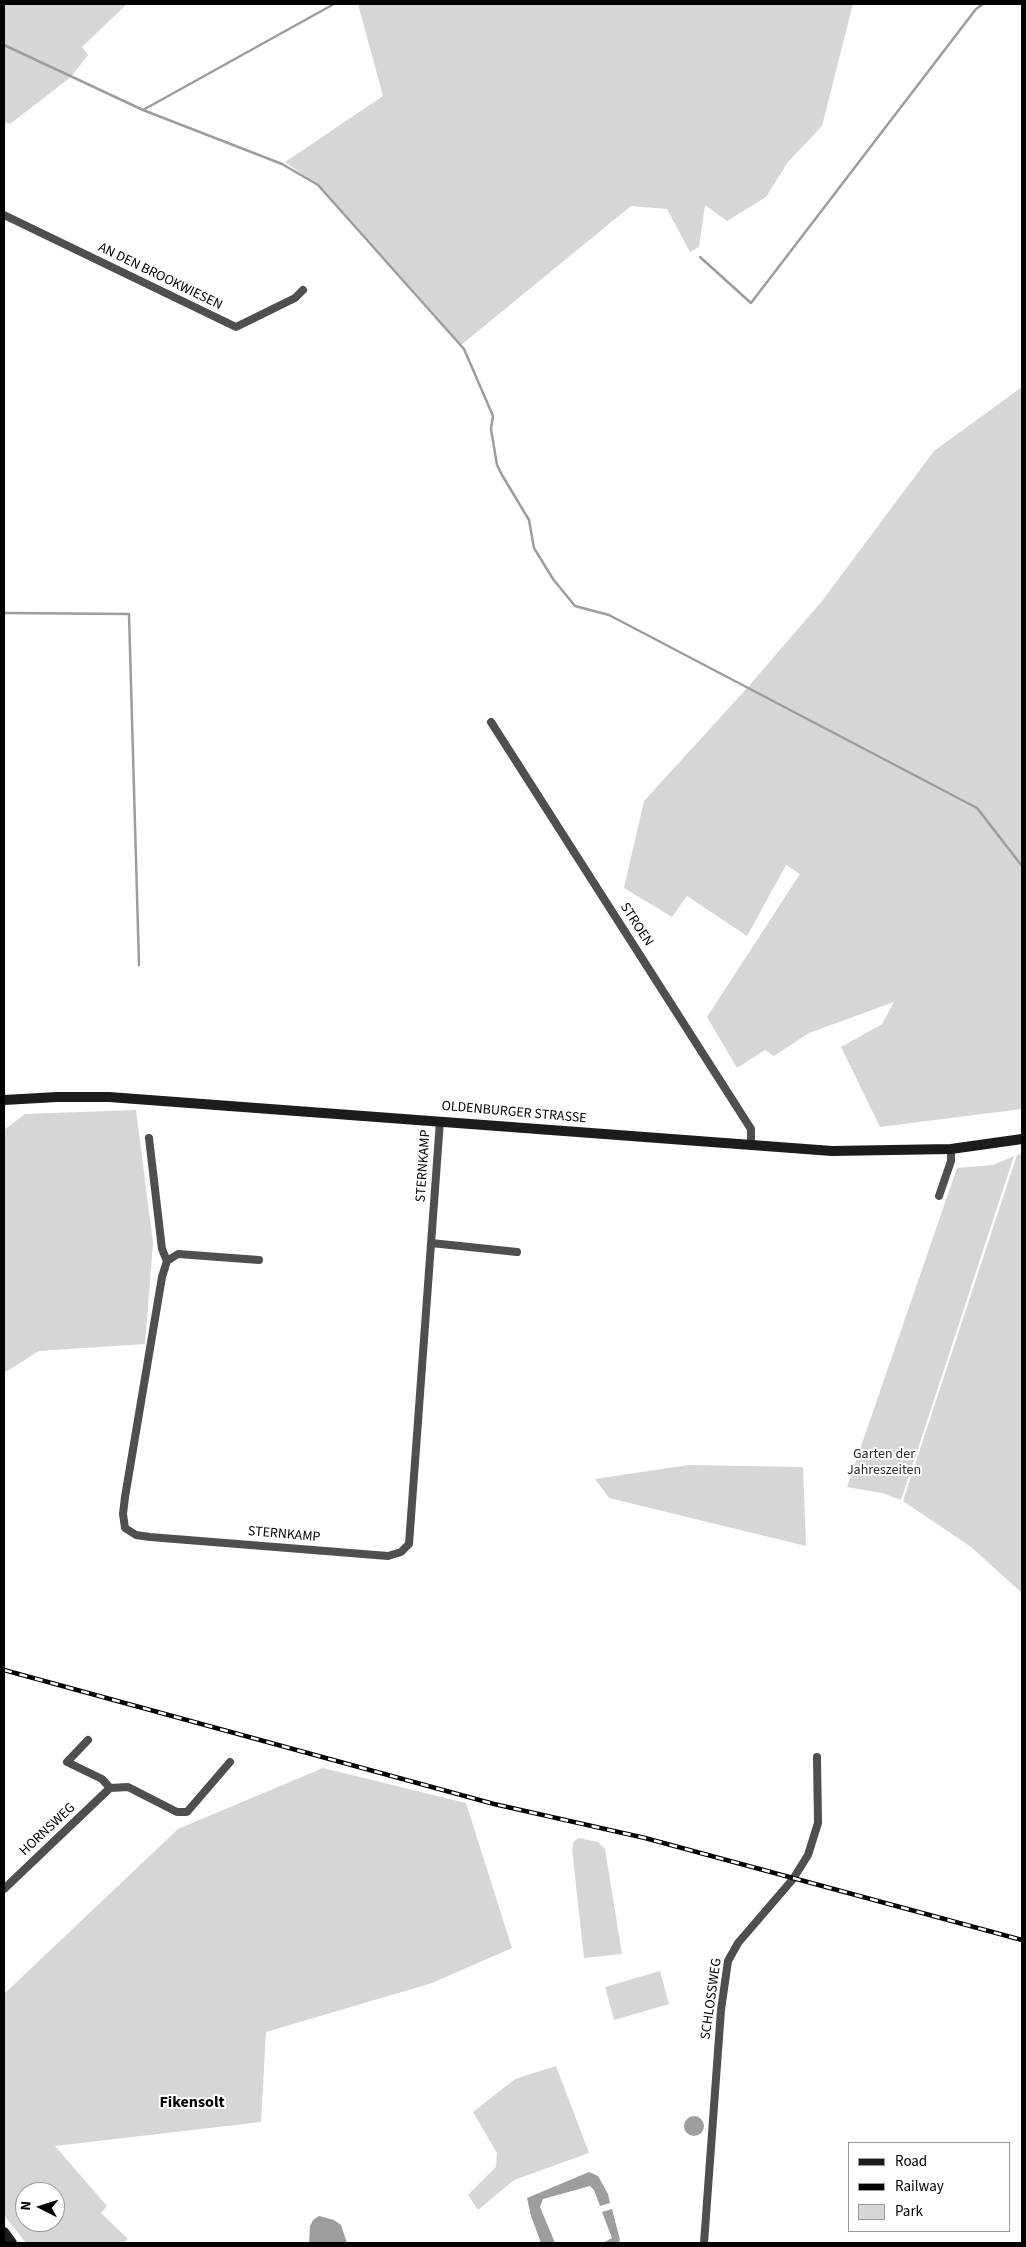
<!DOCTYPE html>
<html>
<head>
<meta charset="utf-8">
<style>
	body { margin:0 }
	#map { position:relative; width:1026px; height:2247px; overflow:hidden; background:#fff; font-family:"Source Sans 3",sans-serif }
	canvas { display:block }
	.frame { position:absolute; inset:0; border:5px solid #000; pointer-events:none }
	.legend { position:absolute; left:848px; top:2142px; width:162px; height:90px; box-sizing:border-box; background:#fff; border:1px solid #999; margin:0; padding:6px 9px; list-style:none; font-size:15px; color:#000 }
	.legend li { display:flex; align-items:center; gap:10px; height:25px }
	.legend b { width:25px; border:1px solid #999 }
	.north { position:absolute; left:15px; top:2182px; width:50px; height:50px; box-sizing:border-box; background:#fff; border:1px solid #999; border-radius:50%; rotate:275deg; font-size:14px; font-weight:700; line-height:20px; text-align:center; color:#000 }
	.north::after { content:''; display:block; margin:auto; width:18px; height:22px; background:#000; clip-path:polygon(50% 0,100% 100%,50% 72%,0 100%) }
</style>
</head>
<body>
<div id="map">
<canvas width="1026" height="2247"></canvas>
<div class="frame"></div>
<ul class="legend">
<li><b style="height:6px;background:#1c1c1c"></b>Road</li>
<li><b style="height:6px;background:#000"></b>Railway</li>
<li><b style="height:14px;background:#d6d6d6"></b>Park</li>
</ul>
<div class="north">N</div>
</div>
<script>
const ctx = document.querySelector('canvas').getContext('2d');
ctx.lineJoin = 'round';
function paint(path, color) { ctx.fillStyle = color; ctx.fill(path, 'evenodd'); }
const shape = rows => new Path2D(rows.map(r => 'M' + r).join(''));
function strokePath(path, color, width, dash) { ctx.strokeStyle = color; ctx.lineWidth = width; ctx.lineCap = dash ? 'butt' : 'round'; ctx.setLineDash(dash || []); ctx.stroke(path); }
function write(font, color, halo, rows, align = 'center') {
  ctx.font = font + ' "Source Sans 3",sans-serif'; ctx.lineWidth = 4; ctx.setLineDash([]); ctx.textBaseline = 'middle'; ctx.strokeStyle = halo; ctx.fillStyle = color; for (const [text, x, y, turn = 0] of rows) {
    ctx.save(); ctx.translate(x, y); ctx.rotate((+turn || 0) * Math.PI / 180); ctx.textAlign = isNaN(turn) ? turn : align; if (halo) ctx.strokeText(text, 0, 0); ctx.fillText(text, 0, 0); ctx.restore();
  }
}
paint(shape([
	[4,4,127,4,82,47,88,55,71,77,10,124,4,122],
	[358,4,853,4,822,126,788,162,766,197,727,221,705,205,699,247,690,252,667,209,631,206,461,345,318,185,285,162,383,96],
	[1022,387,1022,1109,880,1127,841,1047,882,1024,894,1002,809,1033,774,1056,765,1050,737,1068,707,1017,800,874,786,865,747,936,687,896,672,917,624,888,644,801,748,687,822,601,934,451],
	[136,1110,153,1243,145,1344,39,1351,4,1373,4,1130,25,1114],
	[1022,1153,1022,1593,971,1547,903,1501,1017,1155],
	[1014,1156,901,1500,882,1493,847,1487,957,1168,993,1165],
	[689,1465,803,1467,806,1546,609,1498,595,1479],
	[323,1768,466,1803,512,1948,432,1983,266,2032,261,2122,55,2146,107,2206,101,2213,128,2239,123,2243,26,2243,4,2215,4,1994,178,1829],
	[25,2192,55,2192,55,2222,25,2222],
	[579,1838,598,1842,605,1849,622,1954,584,1958,572,1849,574,1841],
	[660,1971,669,2004,614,2020,605,1987],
	[556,2066,589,2153,514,2180,478,2210,468,2195,496,2167,497,2153,473,2112,515,2079]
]), '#d6d6d6');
paint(shape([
	'684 2126a10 10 0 1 1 20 0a10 10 0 1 1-20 0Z',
	[589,2172,598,2176,608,2194,610,2203,600,2206,594,2190,590,2186,543,2199,540,2207,555,2243,541,2243,531,2216,527,2198],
	[612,2209,620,2240,618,2243,603,2243,612,2238,602,2212],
	[319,2216,334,2220,341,2225,347,2243,309,2243,310,2226,313,2220]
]), '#9d9d9d');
strokePath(shape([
	[334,4,143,110,282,164,318,185,464,349,493,416,491,429,497,465,502,475,529,520,534,548,553,579,575,606,609,615,977,808,1022,866],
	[4,45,143,110],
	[700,257,751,303,976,9,983,4],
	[4,613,129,614,139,965]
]), '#9d9d9d', 2.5);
strokePath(shape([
	[4,215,236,327,295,298,303,290],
	[491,722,751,1129,751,1145],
	[149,1138,162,1249,167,1261],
	[939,1196,951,1161,951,1149],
	[431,1243,517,1252],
	[259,1260,178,1254,167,1261,162,1277,125,1497,123,1514,125,1528,136,1535,150,1537,388,1556,401,1552,409,1544,440,1121],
	[88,1740,67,1762,102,1779,110,1788],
	[4,1889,110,1788,128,1787,177,1812,187,1812,230,1762],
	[704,2243,721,2010,728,1961,738,1943,793,1879,808,1855,818,1823,817,1757]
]), '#4f4f4f', 8);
strokePath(shape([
	[4,1100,57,1097,109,1097,832,1151,951,1149,1022,1139],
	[4,2232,12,2243]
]), '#1c1c1c', 10);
const rail = shape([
	[4,1670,494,1804,645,1838,1022,1940]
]);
strokePath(rail, '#000', 4.5);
strokePath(rail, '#fff', 2.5, [8]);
write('14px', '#000', '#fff', [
	["AN DEN BROOKWIESEN",160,277,26],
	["STROEN",636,925,57],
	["OLDENBURGER STRASSE",514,1113,5],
	["STERNKAMP",424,1166,-86],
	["STERNKAMP",284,1535,5],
	["HORNSWEG",48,1830,-43],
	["SCHLOSSWEG",712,1999,-82]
]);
write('14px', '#2d2d2d', '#fff', [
	["Garten der",884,1455],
	["Jahreszeiten",884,1471]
]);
write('bold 16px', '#000', '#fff', [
	["Fikensolt",192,2103]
]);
</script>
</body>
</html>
